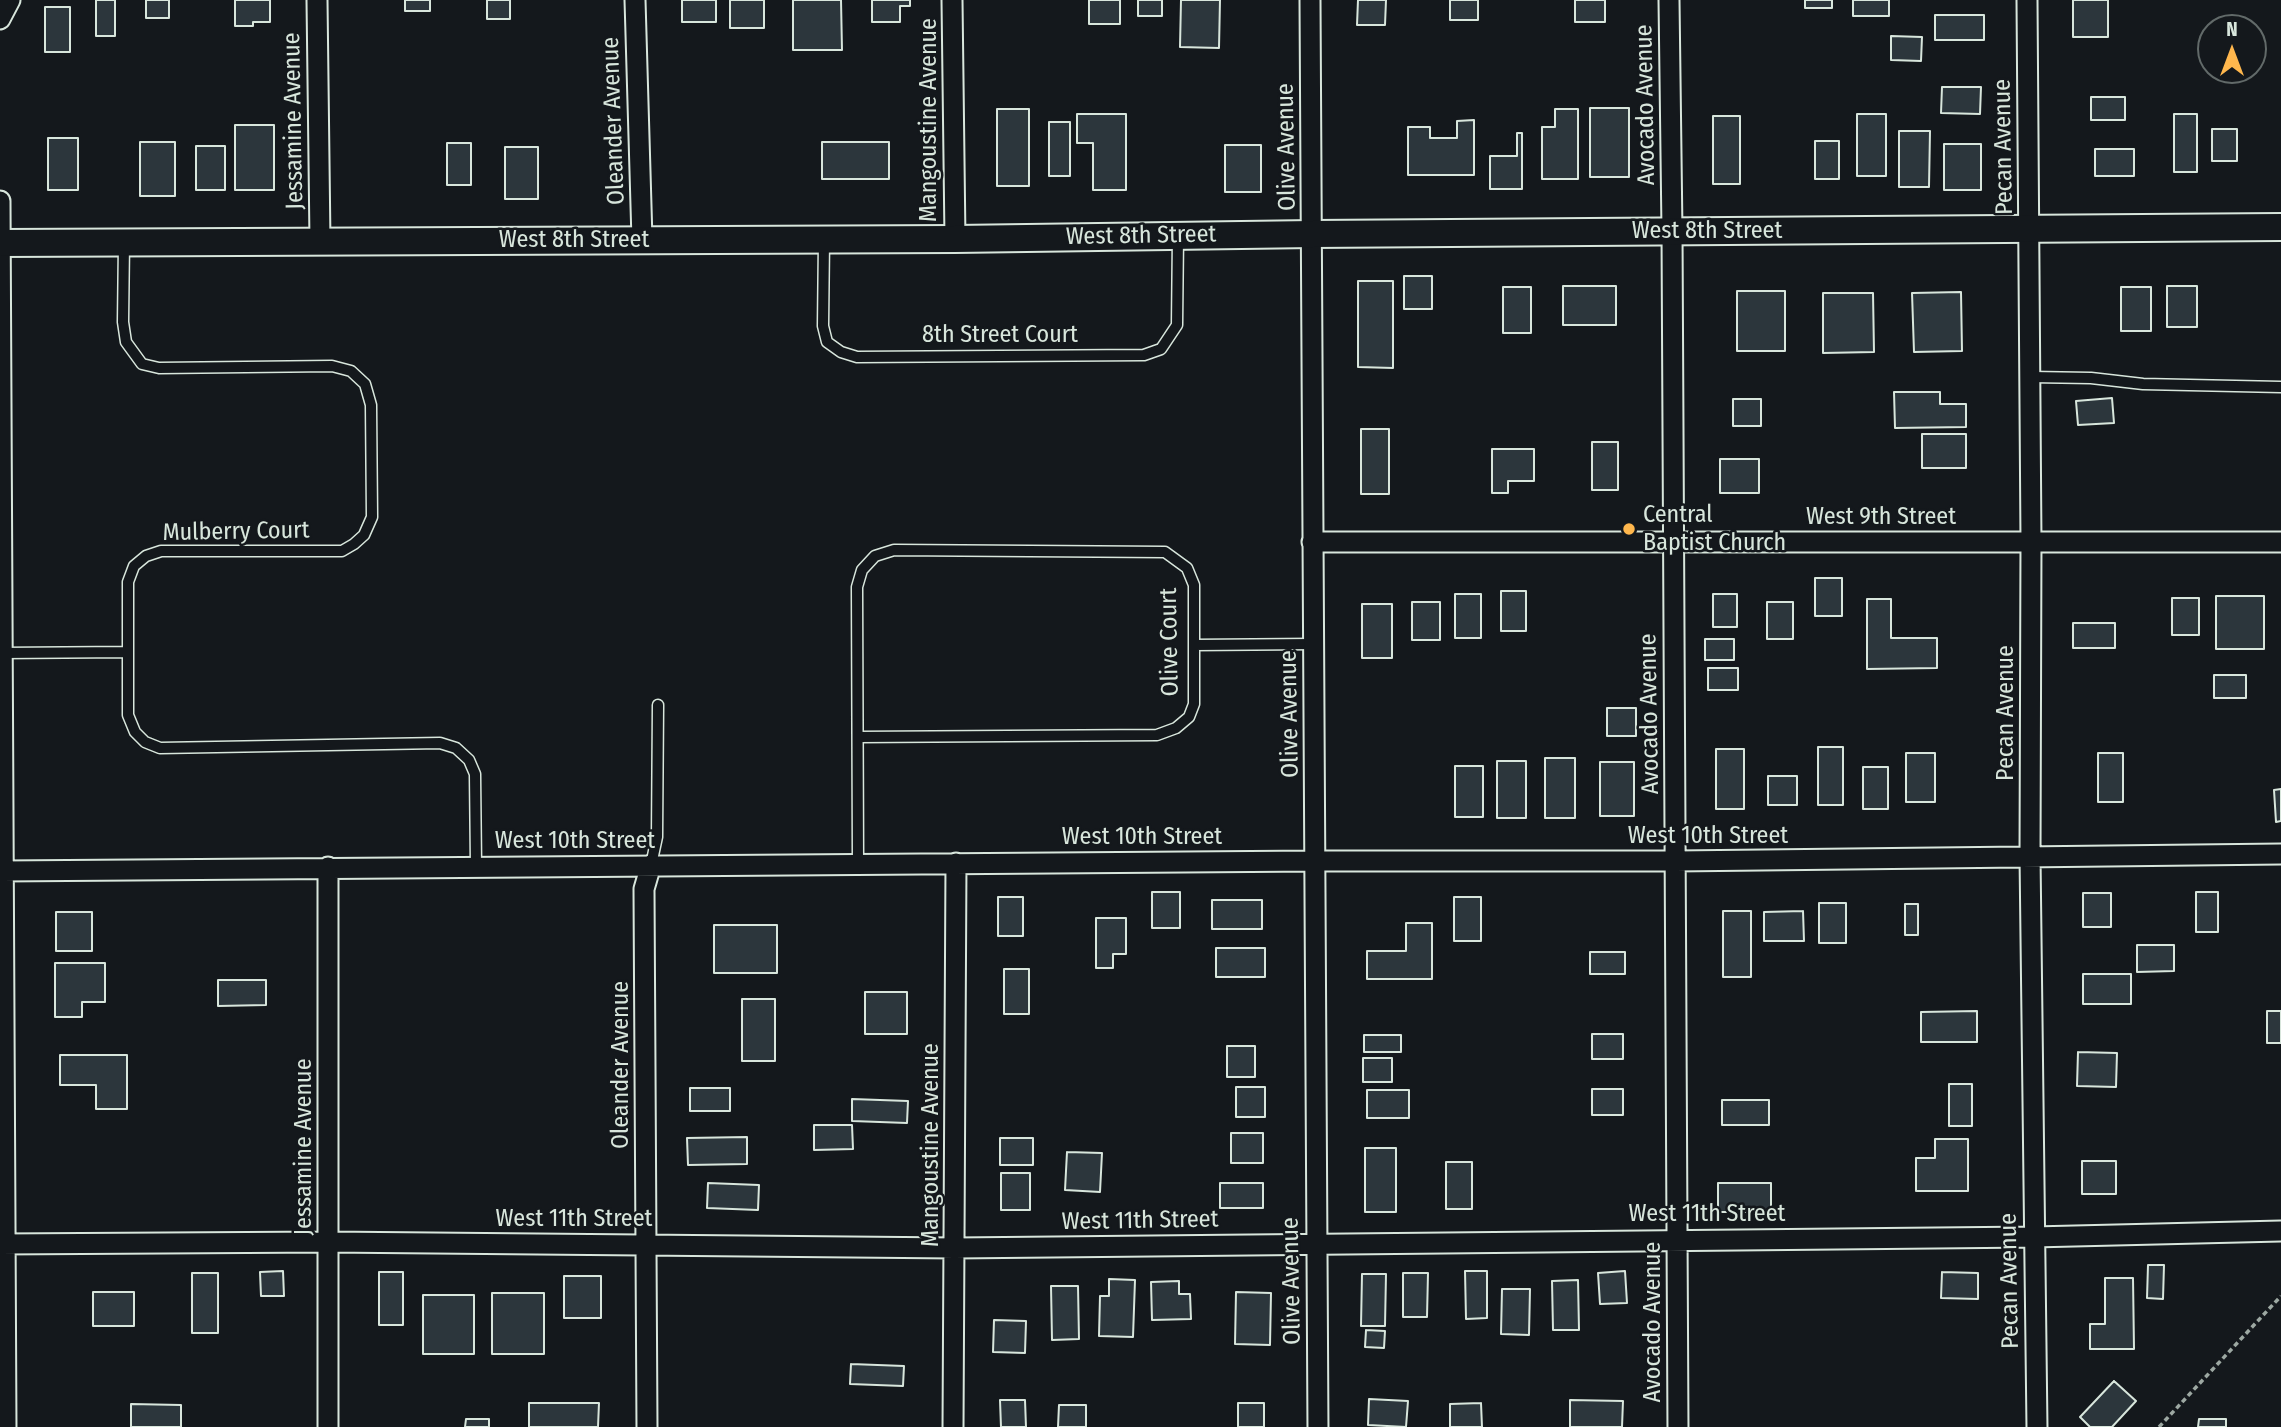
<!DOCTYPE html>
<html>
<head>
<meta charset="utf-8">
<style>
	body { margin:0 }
	#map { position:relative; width:2281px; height:1427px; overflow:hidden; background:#14181c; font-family:"Fira Sans Condensed",sans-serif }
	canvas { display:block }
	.north { position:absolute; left:2197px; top:14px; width:70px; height:70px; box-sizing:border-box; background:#14181c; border:2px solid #626a69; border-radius:50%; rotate:0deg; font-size:19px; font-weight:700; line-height:28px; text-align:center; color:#d8e6dc }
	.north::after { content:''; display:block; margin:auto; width:24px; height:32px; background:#ffb74d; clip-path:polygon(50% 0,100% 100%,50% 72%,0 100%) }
</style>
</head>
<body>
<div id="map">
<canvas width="2281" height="1427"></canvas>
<div class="north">N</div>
</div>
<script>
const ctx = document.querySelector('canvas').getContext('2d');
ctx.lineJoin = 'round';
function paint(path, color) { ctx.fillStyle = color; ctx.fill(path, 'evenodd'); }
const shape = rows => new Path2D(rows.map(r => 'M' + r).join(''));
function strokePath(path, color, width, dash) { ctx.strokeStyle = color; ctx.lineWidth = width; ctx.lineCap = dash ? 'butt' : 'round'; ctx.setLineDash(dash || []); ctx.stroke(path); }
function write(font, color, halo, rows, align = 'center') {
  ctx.font = font + ' "Fira Sans Condensed",sans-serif'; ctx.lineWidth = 5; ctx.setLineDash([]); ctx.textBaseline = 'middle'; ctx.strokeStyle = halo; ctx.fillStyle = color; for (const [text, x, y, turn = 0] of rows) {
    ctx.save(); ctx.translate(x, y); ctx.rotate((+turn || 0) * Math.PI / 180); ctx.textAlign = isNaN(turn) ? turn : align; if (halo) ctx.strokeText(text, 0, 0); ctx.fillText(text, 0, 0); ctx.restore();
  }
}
const building = shape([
	[96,0,115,0,115,36,96,36,96,0],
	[146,0,169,0,169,18,146,18,146,0],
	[235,0,270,0,270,22,253,22,253,26,235,26,235,0],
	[405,0,430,0,430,11,405,11,405,0],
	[487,0,510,0,510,19,487,19,487,0],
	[682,0,716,0,716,22,682,22,682,0],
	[730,0,764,0,764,28,730,28,730,0],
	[793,0,841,0,842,50,793,50,793,0],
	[872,0,910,0,910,6,900,6,900,22,872,22,872,0],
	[1089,0,1120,0,1120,24,1089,24,1089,0],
	[1138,0,1162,0,1162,16,1138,16,1138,0],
	[1181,0,1220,0,1219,48,1180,47,1181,0],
	[1358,0,1386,0,1385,25,1357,25,1358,0],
	[1450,0,1478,0,1478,20,1450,20,1450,0],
	[1575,0,1605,0,1605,22,1575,22,1575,0],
	[1805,0,1832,0,1832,8,1805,8,1805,0],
	[1853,0,1889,0,1889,16,1853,16,1853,0],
	[2073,0,2108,0,2108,37,2073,37,2073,0],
	[45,7,70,7,70,52,45,52,45,7],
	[1935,15,1984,15,1984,40,1935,40,1935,15],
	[1891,36,1922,37,1921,61,1891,60,1891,36],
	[1942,87,1981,87,1980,114,1941,113,1942,87],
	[2091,97,2125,97,2125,120,2091,120,2091,97],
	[1590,108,1629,108,1629,177,1590,177,1590,108],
	[997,109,1029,109,1029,186,997,186,997,109],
	[1555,109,1578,109,1578,179,1542,179,1542,127,1555,127,1555,109],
	[1077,114,1126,114,1126,190,1093,190,1093,143,1077,143,1077,114],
	[1857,114,1886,114,1886,176,1857,176,1857,114],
	[2174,114,2197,114,2197,172,2174,172,2174,114],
	[1713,116,1740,116,1740,184,1713,184,1713,116],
	[1474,120,1474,175,1408,175,1408,127,1430,127,1430,138,1457,138,1457,121,1474,120],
	[1049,122,1070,122,1070,176,1049,176,1049,122],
	[235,125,274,125,274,190,235,190,235,125],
	[2212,129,2237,129,2237,161,2212,161,2212,129],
	[1899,131,1930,131,1929,187,1899,187,1899,131],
	[1517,133,1522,133,1522,189,1490,189,1490,156,1517,156,1517,133],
	[48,138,78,138,78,190,48,190,48,138],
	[1815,141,1839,141,1839,179,1815,179,1815,141],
	[140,142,175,142,175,196,140,196,140,142],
	[822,142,889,142,889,179,822,179,822,142],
	[447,143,471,143,471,185,447,185,447,143],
	[1944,144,1981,144,1981,190,1944,190,1944,144],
	[1225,145,1261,145,1261,192,1225,192,1225,145],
	[196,146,225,146,225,190,196,190,196,146],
	[505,147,538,147,538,199,505,199,505,147],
	[2095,149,2134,149,2134,176,2095,176,2095,149],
	[1404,276,1432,276,1432,309,1404,309,1404,276],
	[1358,281,1393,281,1393,368,1358,367,1358,281],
	[1563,286,1616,286,1616,325,1563,325,1563,286],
	[2167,286,2197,286,2197,327,2167,327,2167,286],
	[1503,287,1531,287,1531,333,1503,333,1503,287],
	[2121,287,2151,287,2151,331,2121,331,2121,287],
	[1737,291,1785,291,1785,351,1737,351,1737,291],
	[1961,292,1962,351,1914,352,1912,293,1961,292],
	[1823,293,1873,293,1874,352,1823,353,1823,293],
	[1894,392,1940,392,1940,404,1966,404,1966,427,1895,428,1894,392],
	[2112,398,2114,423,2078,425,2076,401,2112,398],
	[1733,399,1761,399,1761,426,1733,426,1733,399],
	[1361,429,1389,429,1389,494,1361,494,1361,429],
	[1922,434,1966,434,1966,468,1922,468,1922,434],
	[1592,442,1618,442,1618,490,1592,490,1592,442],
	[1492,449,1534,449,1534,481,1508,481,1508,493,1492,493,1492,449],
	[1720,459,1759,459,1759,493,1720,493,1720,459],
	[1815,578,1842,578,1842,616,1815,616,1815,578],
	[1501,591,1526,591,1526,631,1501,631,1501,591],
	[1455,594,1481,594,1481,638,1455,638,1455,594],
	[1713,594,1737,594,1737,627,1713,627,1713,594],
	[2216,596,2264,596,2264,649,2216,649,2216,596],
	[2172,598,2199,598,2199,635,2172,635,2172,598],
	[1867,599,1891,599,1891,638,1937,638,1937,668,1867,669,1867,599],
	[1412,602,1440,602,1440,640,1412,640,1412,602],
	[1767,602,1793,602,1793,639,1767,639,1767,602],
	[1362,604,1392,604,1392,658,1362,658,1362,604],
	[2073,623,2115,623,2115,648,2073,648,2073,623],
	[1705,639,1734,639,1734,660,1705,660,1705,639],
	[1708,668,1738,668,1738,690,1708,690,1708,668],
	[2214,675,2246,675,2246,698,2214,698,2214,675],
	[1607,708,1636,708,1636,736,1607,736,1607,708],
	[1818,747,1843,747,1843,805,1818,805,1818,747],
	[1716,749,1744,749,1744,809,1716,809,1716,749],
	[1906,753,1935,753,1935,802,1906,802,1906,753],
	[2098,753,2123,753,2123,802,2098,802,2098,753],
	[1545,758,1575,758,1575,818,1545,818,1545,758],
	[1497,761,1526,761,1526,818,1497,818,1497,761],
	[1600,762,1634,762,1634,816,1600,816,1600,762],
	[1455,766,1483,766,1483,817,1455,817,1455,766],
	[1863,767,1888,767,1888,809,1863,809,1863,767],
	[1768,776,1797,776,1797,805,1768,805,1768,776],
	[2281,789,2281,821,2276,822,2274,790,2281,789],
	[1152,892,1180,892,1180,928,1152,928,1152,892],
	[2196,892,2218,892,2218,932,2196,932,2196,892],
	[2083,893,2111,893,2111,927,2083,927,2083,893],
	[998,897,1023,897,1023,936,998,936,998,897],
	[1454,897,1481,897,1481,941,1454,941,1454,897],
	[1212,900,1262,900,1262,929,1212,929,1212,900],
	[1819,903,1846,903,1846,943,1819,943,1819,903],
	[1905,904,1918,904,1918,935,1905,935,1905,904],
	[1723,911,1751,911,1751,977,1723,977,1723,911],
	[1803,911,1804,941,1764,941,1764,912,1803,911],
	[56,912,92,912,92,951,56,951,56,912],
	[1096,918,1126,918,1126,954,1113,954,1113,968,1096,968,1096,918],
	[1406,923,1432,923,1432,979,1367,979,1367,951,1406,951,1406,923],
	[714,925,777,925,777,973,714,973,714,925],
	[2137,945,2174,945,2174,971,2137,972,2137,945],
	[1216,948,1265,948,1265,977,1216,977,1216,948],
	[1590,952,1625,952,1625,974,1590,974,1590,952],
	[55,963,105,963,105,1002,82,1002,82,1017,55,1017,55,963],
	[1004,969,1029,969,1029,1014,1004,1014,1004,969],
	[2083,974,2131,974,2131,1004,2083,1004,2083,974],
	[218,980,266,980,266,1005,218,1006,218,980],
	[865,992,907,992,907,1034,865,1034,865,992],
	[742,999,775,999,775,1061,742,1061,742,999],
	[1977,1011,1977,1042,1921,1042,1921,1012,1977,1011],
	[2267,1011,2281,1011,2281,1043,2267,1043,2267,1011],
	[1592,1034,1623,1034,1623,1059,1592,1059,1592,1034],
	[1364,1035,1401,1035,1401,1052,1364,1052,1364,1035],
	[1227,1046,1255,1046,1255,1077,1227,1077,1227,1046],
	[2078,1052,2117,1053,2116,1087,2077,1086,2078,1052],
	[60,1055,127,1055,127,1109,96,1109,96,1085,60,1085,60,1055],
	[1363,1058,1392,1058,1392,1082,1363,1082,1363,1058],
	[1949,1084,1972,1084,1972,1126,1949,1126,1949,1084],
	[1236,1087,1265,1087,1265,1117,1236,1117,1236,1087],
	[690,1088,730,1088,730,1111,690,1111,690,1088],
	[1592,1089,1623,1089,1623,1115,1592,1115,1592,1089],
	[1367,1090,1409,1090,1409,1118,1367,1118,1367,1090],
	[852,1099,908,1101,907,1123,852,1121,852,1099],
	[1722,1100,1769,1100,1769,1125,1722,1125,1722,1100],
	[814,1125,852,1125,853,1149,814,1150,814,1125],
	[1231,1133,1263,1133,1263,1163,1231,1163,1231,1133],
	[747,1137,747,1164,688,1165,687,1138,747,1137],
	[1000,1138,1033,1138,1033,1165,1000,1165,1000,1138],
	[1935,1139,1968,1139,1968,1191,1916,1191,1916,1158,1935,1158,1935,1139],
	[1365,1148,1396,1148,1396,1212,1365,1212,1365,1148],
	[1067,1152,1102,1153,1100,1192,1065,1190,1067,1152],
	[2082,1161,2116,1161,2116,1194,2082,1194,2082,1161],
	[1446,1162,1472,1162,1472,1209,1446,1209,1446,1162],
	[1001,1173,1030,1173,1030,1210,1001,1210,1001,1173],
	[708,1183,759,1185,758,1210,707,1208,708,1183],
	[1220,1183,1263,1183,1263,1208,1220,1208,1220,1183],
	[1718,1183,1771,1183,1771,1212,1718,1212,1718,1183],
	[2148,1265,2164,1265,2163,1299,2147,1298,2148,1265],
	[283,1271,284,1296,261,1296,260,1272,283,1271],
	[1465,1271,1487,1271,1487,1318,1466,1319,1465,1271],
	[1625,1271,1627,1303,1600,1304,1598,1273,1625,1271],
	[379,1272,403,1272,403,1325,379,1325,379,1272],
	[1942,1272,1978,1273,1978,1299,1941,1298,1942,1272],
	[192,1273,218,1273,218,1333,192,1333,192,1273],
	[1403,1273,1428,1273,1427,1317,1403,1317,1403,1273],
	[1362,1274,1386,1274,1385,1326,1361,1326,1362,1274],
	[564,1276,601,1276,601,1318,564,1318,564,1276],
	[2105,1278,2133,1278,2134,1349,2090,1349,2090,1324,2105,1324,2105,1278],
	[1109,1279,1135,1280,1133,1337,1099,1336,1100,1296,1109,1296,1109,1279],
	[1578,1280,1579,1330,1553,1330,1552,1281,1578,1280],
	[1179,1281,1179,1294,1190,1294,1191,1319,1152,1320,1151,1282,1179,1281],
	[1051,1286,1078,1286,1079,1339,1052,1340,1051,1286],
	[1502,1289,1530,1289,1529,1335,1501,1334,1502,1289],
	[93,1292,134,1292,134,1326,93,1326,93,1292],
	[1236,1292,1271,1293,1270,1345,1235,1344,1236,1292],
	[492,1293,544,1293,544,1354,492,1354,492,1293],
	[423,1295,474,1295,474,1354,423,1354,423,1295],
	[994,1320,1026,1321,1025,1353,993,1352,994,1320],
	[1366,1330,1385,1331,1384,1348,1365,1347,1366,1330],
	[851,1364,904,1366,903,1386,850,1384,851,1364],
	[2114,1381,2136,1401,2112,1427,2090,1427,2080,1417,2114,1381],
	[1369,1399,1408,1401,1406,1427,1368,1425,1369,1399],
	[1000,1400,1025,1400,1026,1427,1001,1427,1000,1400],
	[1570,1400,1623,1401,1622,1427,1570,1427,1570,1400],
	[529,1403,599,1403,598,1427,529,1427,529,1403],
	[1238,1403,1264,1403,1264,1427,1238,1427,1238,1403],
	[1481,1403,1482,1427,1450,1427,1450,1404,1481,1403],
	[131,1404,181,1405,181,1427,131,1427,131,1404],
	[1059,1405,1086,1405,1086,1427,1058,1427,1059,1405],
	[466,1419,489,1419,489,1427,465,1427,466,1419],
	[2199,1419,2226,1419,2226,1427,2198,1427,2199,1419]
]);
paint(building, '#2c363c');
strokePath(building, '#d8e6dc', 2);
const lane = shape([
	[824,240,823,326,827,342,841,352,857,357,1144,355,1161,349,1177,325,1178,236],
	[124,242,123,322,126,342,142,364,159,368,332,366,351,371,365,384,371,405,372,517,364,535,354,544,342,551,161,551,146,556,134,566,128,582,128,715,135,732,145,742,160,748,440,743,456,748,469,760,475,774,476,866],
	[2031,377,2091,378,2143,384,2281,387],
	[1194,645,1313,644],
	[1,653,128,652],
	[858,863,857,587,862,570,875,556,894,550,1165,552,1187,568,1194,585,1194,704,1189,717,1176,728,1157,735,859,737],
	[651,865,657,837,658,705]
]);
const street = shape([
	[317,0,320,241],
	[635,0,642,240],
	[952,0,955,239],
	[1310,0,1318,1427],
	[1669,0,1672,231,1678,1427],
	[2027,0,2031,541,2030,856,2037,1427],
	[0,19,10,0],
	[0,201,6,1427],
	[1312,542,2281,542],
	[2,871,1316,861,1676,861,2281,854],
	[0,1244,328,1242,955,1248,2033,1237,2281,1231],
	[328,1427,328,867],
	[647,1427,644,889,651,865],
	[953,1427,956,863]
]);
const secondary = shape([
	[0,243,955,239,1313,234,2281,227]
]);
strokePath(lane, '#d8e6dc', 13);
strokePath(street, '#d8e6dc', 23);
strokePath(secondary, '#d8e6dc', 30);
strokePath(shape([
	[2159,1427,2281,1296]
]), '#9da8a2', 3.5, [5, 3.5]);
strokePath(lane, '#14181c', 10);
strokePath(street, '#14181c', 19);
strokePath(secondary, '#14181c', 26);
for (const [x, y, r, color] of [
	[1629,529,7,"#ffb74d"]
]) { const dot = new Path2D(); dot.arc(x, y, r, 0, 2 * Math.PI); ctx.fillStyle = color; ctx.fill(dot); strokePath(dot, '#14181c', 2.5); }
write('24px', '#d8e6dc', '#14181c', [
	["Avocado Avenue",1646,105,-91],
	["Mangoustine Avenue",929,120,-90],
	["Jessamine Avenue",294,121,-91],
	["Oleander Avenue",614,121,-92],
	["Olive Avenue",1287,147,-91],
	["Pecan Avenue",2004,147,-91],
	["West 8th Street",1707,231],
	["West 8th Street",1141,236,-1],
	["West 8th Street",574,240],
	["8th Street Court",1000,335],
	["West 9th Street",1881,517],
	["Mulberry Court",236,532,-1],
	["Olive Court",1170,642,-91],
	["Pecan Avenue",2006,713,-90],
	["Olive Avenue",1290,714,-91],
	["Avocado Avenue",1650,714,-91],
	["West 10th Street",1708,836],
	["West 10th Street",1142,837],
	["West 10th Street",575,841],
	["Oleander Avenue",621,1065,-90],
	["Mangoustine Avenue",931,1145,-90],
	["Jessamine Avenue",304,1147,-90],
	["West 11th Street",1707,1214],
	["West 11th Street",574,1219],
	["West 11th Street",1140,1221,-1],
	["Olive Avenue",1292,1281,-91],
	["Pecan Avenue",2010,1281,-91],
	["Avocado Avenue",1653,1322,-90]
]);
write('24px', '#d8e6dc', '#14181c', [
	["Central",1643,515],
	["Baptist Church",1643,543]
], 'left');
</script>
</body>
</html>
